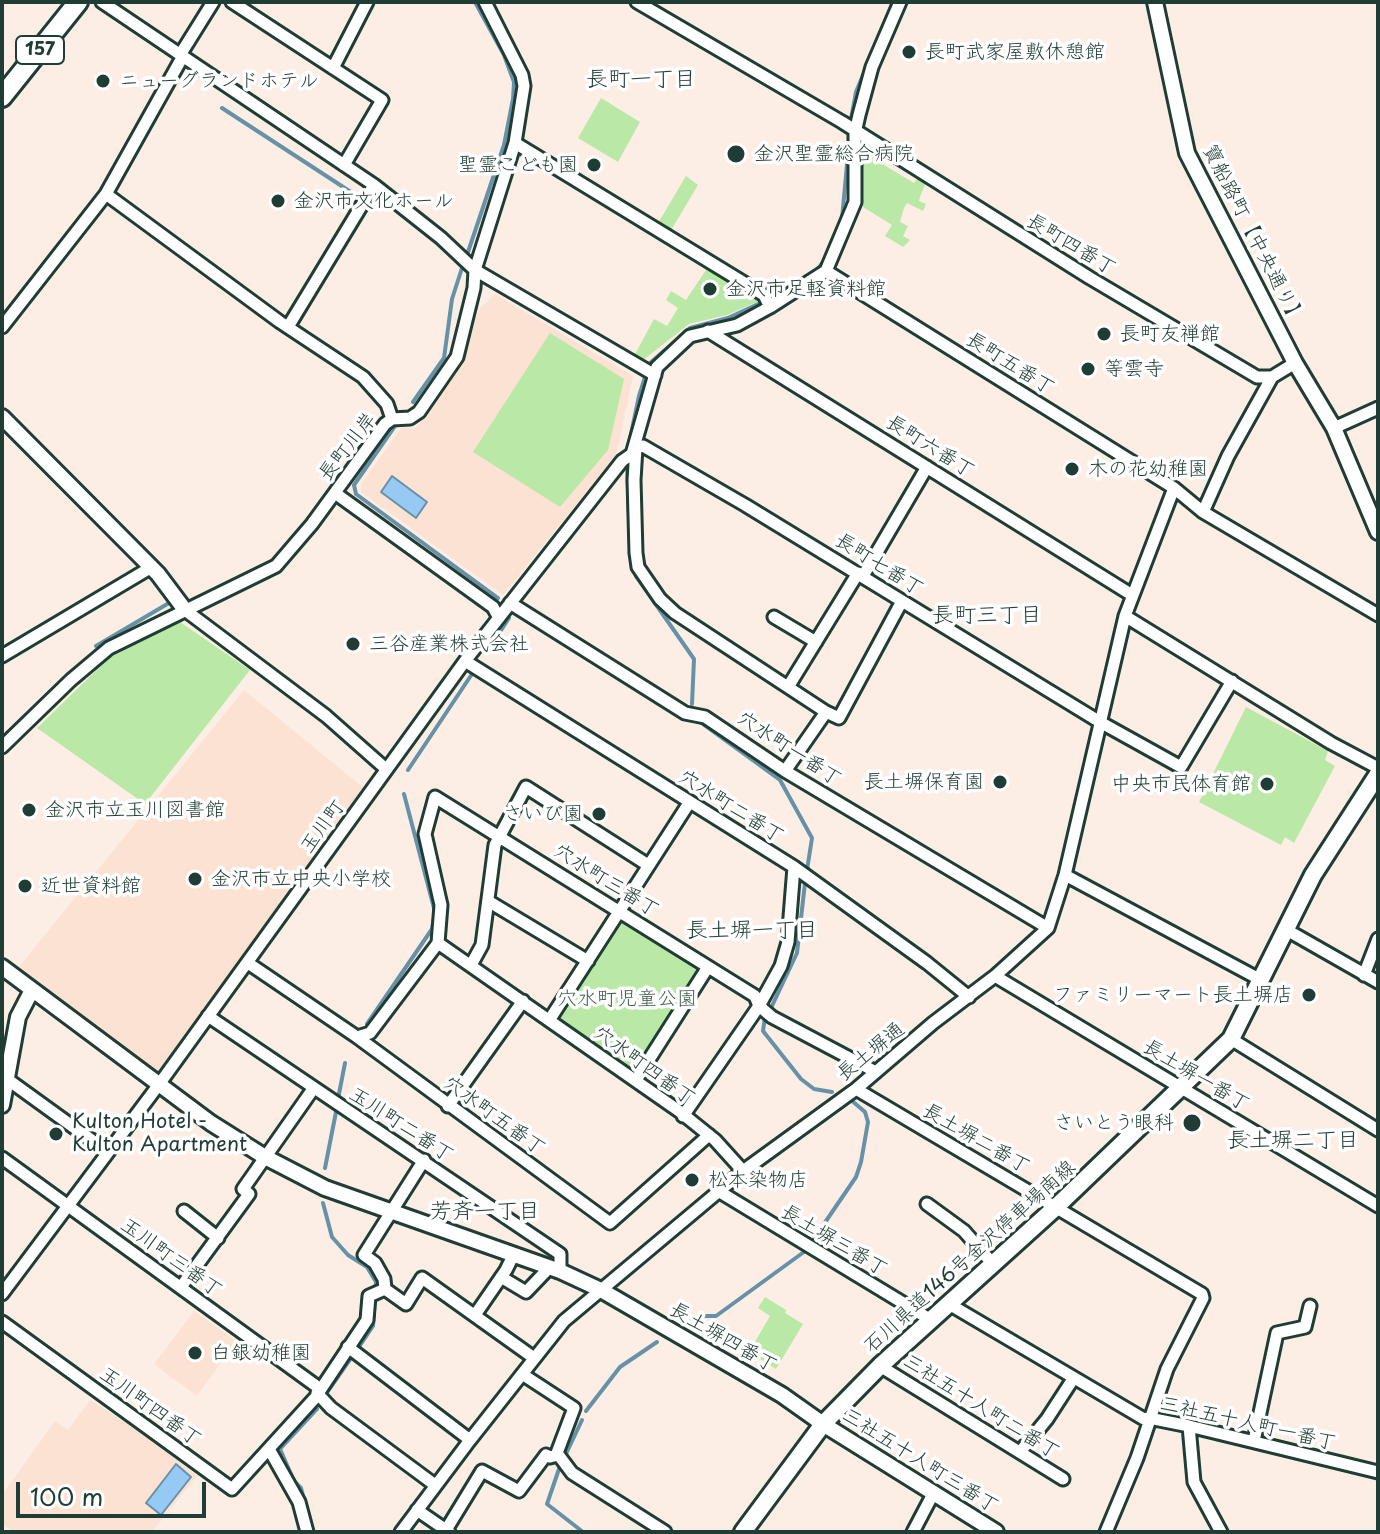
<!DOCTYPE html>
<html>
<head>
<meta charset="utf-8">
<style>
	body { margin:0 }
	#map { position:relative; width:1380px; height:1534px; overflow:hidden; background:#fdeee5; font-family:"Playpen Sans",sans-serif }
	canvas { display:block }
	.frame { position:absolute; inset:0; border:4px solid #1f3d34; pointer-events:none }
	.scale { position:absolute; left:16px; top:1482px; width:190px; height:36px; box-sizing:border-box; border:4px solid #1f3d34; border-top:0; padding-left:10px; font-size:24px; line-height:28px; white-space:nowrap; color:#1f3d34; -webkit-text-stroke:6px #fff; paint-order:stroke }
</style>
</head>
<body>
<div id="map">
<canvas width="1380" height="1534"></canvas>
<div class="frame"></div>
<div class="scale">100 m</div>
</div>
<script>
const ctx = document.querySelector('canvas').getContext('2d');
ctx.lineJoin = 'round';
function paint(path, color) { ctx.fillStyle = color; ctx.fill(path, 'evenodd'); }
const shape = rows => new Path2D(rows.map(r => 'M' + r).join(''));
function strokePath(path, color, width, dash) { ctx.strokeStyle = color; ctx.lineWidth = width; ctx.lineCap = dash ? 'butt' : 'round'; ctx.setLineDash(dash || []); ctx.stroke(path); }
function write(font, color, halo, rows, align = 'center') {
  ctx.font = font + ' "Playpen Sans","Klee One",sans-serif'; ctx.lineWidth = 7; ctx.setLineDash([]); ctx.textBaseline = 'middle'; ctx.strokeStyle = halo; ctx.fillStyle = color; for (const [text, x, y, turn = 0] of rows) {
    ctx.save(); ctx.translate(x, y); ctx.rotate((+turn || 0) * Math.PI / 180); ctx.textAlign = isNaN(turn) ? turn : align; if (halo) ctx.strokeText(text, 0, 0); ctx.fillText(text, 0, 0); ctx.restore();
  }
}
paint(shape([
	[495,294,633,376,616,455,503,595,361,492,361,484,403,426,414,430,421,421,462,355,480,308],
	[244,690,365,789,157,1074,17,969],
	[194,1311,236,1341,197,1396,154,1364],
	[90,1400,143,1433,197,1476,152,1532,14,1532,2,1524,2,1495,55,1421,68,1430]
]), '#fce2d3');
paint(shape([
	[601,98,640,122,618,162,578,138],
	[866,148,874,149,888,157,884,165,914,183,919,176,927,180,920,197,919,201,926,204,923,211,907,203,904,208,900,222,908,226,903,236,910,240,903,247,885,236,892,225,863,207,863,153],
	[686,176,698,185,670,232,657,225],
	[708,267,761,300,727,315,689,324,643,360,634,356,654,319,667,326,678,308,666,300,671,291,686,300],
	[550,333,624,379,608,450,560,507,473,452],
	[180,622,250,670,145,804,37,728,109,658],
	[1246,707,1328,751,1325,760,1335,766,1294,843,1285,837,1281,845,1199,802],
	[624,922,698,968,699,973,638,1070,632,1071,560,1020,559,1016,618,924],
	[765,1297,786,1310,785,1313,803,1324,776,1369,749,1352,770,1316,758,1308]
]), '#bae8a6');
const water = shape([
	[392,476,427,502,416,518,381,492,392,476],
	[176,1464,191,1477,161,1515,146,1503,176,1464]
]);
paint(water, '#96c9f3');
strokePath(water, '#6691a7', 2);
strokePath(shape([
	[876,44,893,2],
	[222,108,357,196],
	[850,124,856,92,868,63],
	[842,219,850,132],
	[467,255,504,145,513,99,514,82,504,55,475,2],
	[813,275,827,257],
	[413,402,444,358,452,299,462,268],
	[397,423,354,485,356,494,498,598],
	[627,453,639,396,649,364,690,328,728,318,784,292],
	[627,463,630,544],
	[631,553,636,576,694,659,692,704],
	[498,635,509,618],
	[96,646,169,603],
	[700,722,780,780,812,838,807,870],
	[408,770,472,674],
	[771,1008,797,953,805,883],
	[765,1017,763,1031,801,1079,814,1089,832,1092],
	[367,1024,432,929,435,912,404,794],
	[338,1099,345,1063],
	[325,1168,336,1112],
	[323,1203,332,1237,348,1255,367,1267,376,1282,373,1326,359,1347],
	[811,1243,856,1177,861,1162,868,1122,865,1112,851,1100],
	[691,1321,700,1316,716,1316,808,1249],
	[328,1391,351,1358],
	[586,1411,620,1367,657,1342],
	[565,1456,582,1420],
	[560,1466,547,1504,583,1532],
	[313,1532,301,1488,294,1481,280,1449,317,1409]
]), '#6691a7', 4);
const minor = shape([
	[102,2,374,185,441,238,475,270,655,375],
	[232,2,382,100,344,165],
	[637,2,842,122,1090,278,1257,377,1272,377],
	[180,55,213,2],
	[333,68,367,2],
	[515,143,764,295,770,307],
	[106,194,280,322,363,377,387,404,392,419],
	[826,271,1174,488,1203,512,1378,615],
	[2,327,106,194,183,56],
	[288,327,374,185],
	[708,331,1132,595],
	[1334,428,1378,408],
	[335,493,493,607,499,618],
	[1203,512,1228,456,1272,377,1295,363],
	[863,576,927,467],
	[902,601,839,718,826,712,675,613,660,599,638,567,636,553,634,480,636,448,643,446,745,505,1100,722,1181,767,1232,681],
	[510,603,685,713,705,717,785,771,1048,928],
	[185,610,326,716,386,769],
	[1125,616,1331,743,1378,768],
	[774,617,816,642],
	[2,656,150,568],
	[465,661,794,867,927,963,969,997],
	[788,687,858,573],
	[2,747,71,680,109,648,276,566,312,524,385,424,392,419,410,418,419,412,457,357,474,288,475,270,515,143,524,86,522,75,485,2],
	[785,771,826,712],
	[1065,875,1261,980],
	[488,901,588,961],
	[1285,929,1378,982],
	[438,943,679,1111,715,1140,743,1171],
	[248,963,357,1037,610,1223,709,1135],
	[471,965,482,945,495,845,526,787,648,865],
	[1364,975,1378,939],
	[995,976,1378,1206],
	[208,1016,560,1254,560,1271],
	[550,1019,689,803],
	[357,1037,370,1033,438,943,441,905,425,834,435,797,755,996,759,1006,772,1017,876,1072],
	[1231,1039,1378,1130],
	[7,1079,108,1152],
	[636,1080,708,967],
	[856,1089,1202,1294,1203,1298,1167,1369,1137,1458,1106,1532],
	[448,1106,523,1001],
	[683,1116,759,1006,781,966,788,942,794,867],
	[2,1158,319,1388],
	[720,1192,931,1320],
	[927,1204,964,1231,993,1264],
	[184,1211,218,1238],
	[501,1277,526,1292,548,1269],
	[181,1287,249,1194,243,1189,313,1089],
	[385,1289,384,1279,375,1263,364,1255,424,1160],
	[2,1294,160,1083,465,661,622,461,632,454,657,367,690,336,737,325,770,307,826,271,855,202,855,133,859,115,872,67,900,2],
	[949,1304,1144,1419,1149,1418,1189,1426,1378,1472],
	[475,1315,506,1270,513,1256],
	[2,1322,232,1489,315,1398,367,1320,369,1296,385,1289,406,1304,422,1278,534,1358],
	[348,1347,470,1440],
	[880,1366,1063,1479],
	[522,1374,574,1408,557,1453,572,1473,665,1532],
	[317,1393,331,1408,435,1485],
	[1189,1426,1194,1482,1221,1532],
	[1254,1441,1277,1333,1305,1327,1310,1306],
	[269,1449,299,1502,307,1532],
	[1020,1452,1047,1419,1073,1379],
	[417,1510,449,1532],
	[446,1530,482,1471,519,1491,546,1455,550,1457,558,1455],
	[401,1532,470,1440,564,1321,743,1171,856,1089,933,1023,995,976,1048,928,1065,875,1125,616,1174,488],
	[913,1532,933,1494]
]);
const tertiary = shape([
	[1155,2,1187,153,1295,363,1334,428,1378,532],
	[2,417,158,574,185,610],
	[2,967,211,1123,265,1157,325,1188,560,1271,601,1290,782,1395,823,1424,996,1532],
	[2,1105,18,1017,32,990]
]);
const secondary = shape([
	[743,1532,823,1424,880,1366,1056,1207,1231,1039,1313,875,1378,774]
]);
const trunk = shape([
	[2,97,78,2]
]);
strokePath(minor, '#1f3d34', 17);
strokePath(tertiary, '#1f3d34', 20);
strokePath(secondary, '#1f3d34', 22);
strokePath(trunk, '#1f3d34', 24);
strokePath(minor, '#fff', 11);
strokePath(tertiary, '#fff', 14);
strokePath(secondary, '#fff', 16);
strokePath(trunk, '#fff', 18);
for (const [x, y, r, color] of [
	[909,52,8,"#1f3d34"],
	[103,81,8,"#1f3d34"],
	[736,154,10,"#1f3d34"],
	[594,165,8,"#1f3d34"],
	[278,201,8,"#1f3d34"],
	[710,289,8,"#1f3d34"],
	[1104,334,8,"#1f3d34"],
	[1088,369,8,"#1f3d34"],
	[1072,469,8,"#1f3d34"],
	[353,644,8,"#1f3d34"],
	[1000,782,8,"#1f3d34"],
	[1267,784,8,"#1f3d34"],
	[29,810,8,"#1f3d34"],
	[599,814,8,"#1f3d34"],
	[195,879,8,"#1f3d34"],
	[25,886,8,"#1f3d34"],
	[1309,995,8,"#1f3d34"],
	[1192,1123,10,"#1f3d34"],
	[56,1134,8,"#1f3d34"],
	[692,1180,8,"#1f3d34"],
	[195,1353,8,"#1f3d34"]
]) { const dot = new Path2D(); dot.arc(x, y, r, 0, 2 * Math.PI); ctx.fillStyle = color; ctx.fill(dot); strokePath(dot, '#fff', 3); }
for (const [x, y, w] of [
	[40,50,48]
]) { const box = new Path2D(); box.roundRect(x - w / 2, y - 14, w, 28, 6); ctx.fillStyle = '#fff'; ctx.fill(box); strokePath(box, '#1f3d34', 2); }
write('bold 18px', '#1f3d34', null, [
	["157",40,50]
]);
write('20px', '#1f3d34', '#fff', [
	["長町武家屋敷休憩館",925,52],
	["ニューグランドホテル",119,81],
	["金沢聖霊総合病院",754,154],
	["聖霊こども園",578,165,"right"],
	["金沢市文化ホール",294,201],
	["金沢市足軽資料館",726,289],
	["長町友禅館",1120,334],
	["等雲寺",1104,369],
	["木の花幼稚園",1088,469],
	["三谷産業株式会社",369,644],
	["長土塀保育園",984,782,"right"],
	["中央市民体育館",1251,784,"right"],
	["金沢市立玉川図書館",45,810],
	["さいび園",583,814,"right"],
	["金沢市立中央小学校",211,879],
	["近世資料館",41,886],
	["ファミリーマート長土塀店",1293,995,"right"],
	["Kulton Hotel -",72,1122],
	["Kulton Apartment",72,1145],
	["さいとう眼科",1174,1123,"right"],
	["松本染物店",708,1180],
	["白銀幼稚園",211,1353]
], 'left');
write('20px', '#1f3d34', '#fff', [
	["寶船路町【中央通り】",1253,235,63],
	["長町四番丁",1071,245,31],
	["長町五番丁",1010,364,32],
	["長町川岸",348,447,-52],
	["長町六番丁",930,447,32],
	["長町七番丁",879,565,32],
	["穴水町一番丁",789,749,33],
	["穴水町二番丁",731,807,32],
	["玉川町",323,827,-54],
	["穴水町三番丁",606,881,32],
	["長土塀通",871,1052,-39],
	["穴水町四番丁",644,1066,36],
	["長土塀一番丁",1196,1076,31],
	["穴水町五番丁",494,1116,36],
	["玉川町二番丁",401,1125,33],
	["長土塀二番丁",976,1139,30],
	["長土塀三番丁",834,1241,31],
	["石川県道146号金沢停車場南線",970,1257,-42],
	["玉川町三番丁",171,1258,36],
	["長土塀四番丁",723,1338,30],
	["玉川町四番丁",150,1407,36],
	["三社五十人町二番丁",981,1407,32],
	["三社五十人町一番丁",1248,1424,13],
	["三社五十人町三番丁",920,1461,32]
]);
write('20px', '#3e5f4b', '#fff', [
	["穴水町児童公園",627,999]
]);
write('22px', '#1f3d34', '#fff', [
	["長町一丁目",641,80],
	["長町三丁目",987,616],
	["長土塀一丁目",752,931],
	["長土塀二丁目",1293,1141],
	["芳斉一丁目",485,1212]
]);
</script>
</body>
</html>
